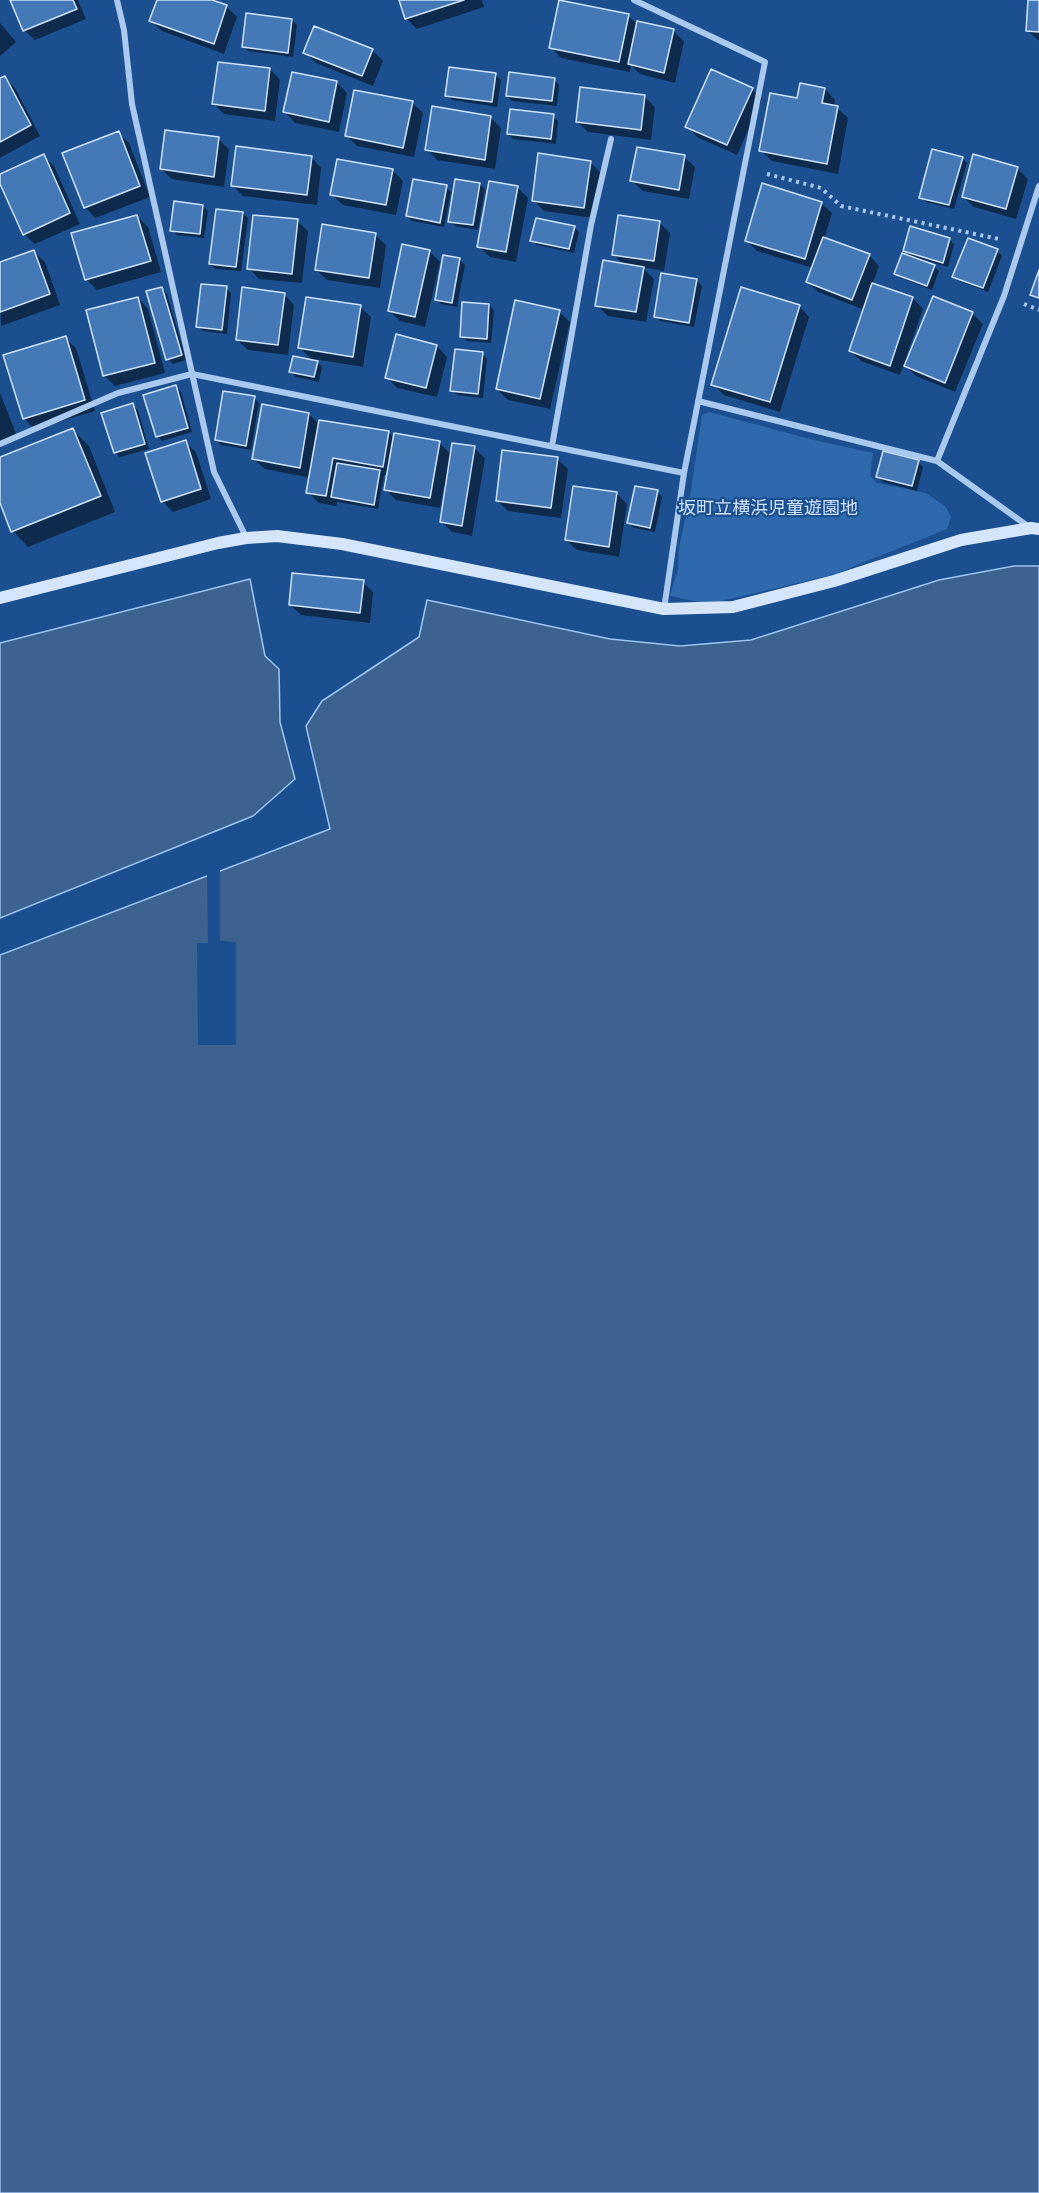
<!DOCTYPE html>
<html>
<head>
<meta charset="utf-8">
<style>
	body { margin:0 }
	canvas { display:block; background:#1b4f8f }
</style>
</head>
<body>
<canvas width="1039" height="2193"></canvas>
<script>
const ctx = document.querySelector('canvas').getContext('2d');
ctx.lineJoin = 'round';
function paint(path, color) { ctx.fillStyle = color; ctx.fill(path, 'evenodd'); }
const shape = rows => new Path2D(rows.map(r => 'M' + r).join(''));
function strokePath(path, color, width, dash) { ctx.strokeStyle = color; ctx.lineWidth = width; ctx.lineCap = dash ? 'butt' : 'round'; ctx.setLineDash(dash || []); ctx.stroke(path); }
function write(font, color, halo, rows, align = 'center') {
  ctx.font = font + ' "Asap Condensed","Noto Sans JP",sans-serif'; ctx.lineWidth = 4.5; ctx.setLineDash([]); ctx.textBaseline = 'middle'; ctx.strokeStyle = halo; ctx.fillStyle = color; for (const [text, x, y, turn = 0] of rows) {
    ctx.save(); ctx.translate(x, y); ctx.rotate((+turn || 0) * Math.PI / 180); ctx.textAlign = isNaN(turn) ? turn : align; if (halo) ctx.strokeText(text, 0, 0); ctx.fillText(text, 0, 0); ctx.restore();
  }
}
paint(shape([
	[709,412,814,440,873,453,870,476,877,483,926,493,946,507,951,517,947,529,835,574,768,590,708,604,670,596,678,569,679,548,691,490,702,415]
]), '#2e69ad');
const water = shape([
	[1014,566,1039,566,1039,2193,0,2193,0,955,330,829,306,726,322,701,419,637,427,600,610,639,680,646,751,640,939,580,1014,566],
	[250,579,265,656,279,669,280,722,295,779,253,816,0,918,0,643,250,579]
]);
paint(water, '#3c6290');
strokePath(water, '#9cc4f0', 1.5);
paint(shape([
	[220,868,220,941,236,942,236,1045,198,1045,197,943,208,943,207,873]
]), '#1b4f8f');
paint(shape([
	[12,0,78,0,86,19,35,40,24,30],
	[158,0,208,0,226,6,237,17,224,54,162,31,151,21],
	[401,0,482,0,484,7,417,29,407,19],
	[1030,0,1039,0,1039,41,1028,31],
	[628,16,638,25,673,31,684,41,675,83,640,74,631,65,630,72,561,58,551,47],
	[292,20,297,25,293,57,248,51,243,46],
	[0,23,16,42,0,56],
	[372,50,383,61,373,86,316,63,305,53],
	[270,69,280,80,275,121,224,114,214,104],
	[496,75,501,80,497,107,452,100,447,95],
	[5,78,15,88,40,136,0,158,0,80],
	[554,80,559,85,557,106,512,101,507,96],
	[337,83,347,93,339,132,295,123,285,112],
	[752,89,762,99,737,155,697,137,687,126],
	[825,89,835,100,834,107,837,108,848,118,838,174,772,161,761,150,798,99],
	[644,96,655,107,651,140,588,132,577,122],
	[412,103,423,113,414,157,357,146,346,135],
	[553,116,558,121,556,144,513,139,508,134],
	[491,118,501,128,495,169,437,160,427,149],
	[118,133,129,143,150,197,95,218,85,207],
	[218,139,229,149,224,187,172,179,161,169],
	[43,156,54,166,80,224,35,244,24,234,0,180,0,176],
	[311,157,321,168,317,205,243,196,233,186],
	[684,157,695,167,689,199,643,191,632,181],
	[962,158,967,163,954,209,926,202,921,197],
	[590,162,601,173,594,218,544,211,533,200],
	[1017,168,1028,179,1016,219,974,207,963,197],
	[392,170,403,181,396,215,343,205,332,195],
	[480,184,485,189,478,230,455,226,450,221],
	[446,187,451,192,444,227,412,221,407,216],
	[517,187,528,198,516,262,490,257,479,247],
	[821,203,832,213,824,239,869,255,879,266,872,285,913,298,923,309,907,355,910,356,933,298,973,314,983,324,955,392,916,376,904,364,900,375,861,361,850,351,865,310,818,292,807,282,813,268,757,251,746,240],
	[203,206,208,211,204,238,177,235,172,230],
	[243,213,248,218,241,271,215,269,210,264],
	[137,216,148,227,161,272,97,290,86,279],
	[297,221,308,231,302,283,259,279,249,268],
	[659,222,670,233,664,271,642,267,654,279,646,322,608,316,597,305,624,265,613,254],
	[574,227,579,232,574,253,537,245,532,240],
	[375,235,386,245,380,288,327,280,316,270],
	[949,239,954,244,948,267,924,260,924,262,934,266,939,271,932,290,901,278,896,274,912,258,905,251],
	[429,251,440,262,425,327,400,321,389,310],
	[997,251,1002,256,988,292,959,281,954,276],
	[34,252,45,262,60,305,1,326,0,264],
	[460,260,465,265,457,307,441,304,436,299],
	[697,281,702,286,694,327,660,321,655,316],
	[162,288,167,294,186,360,173,364,168,359],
	[226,288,231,293,227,334,203,331,198,326],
	[284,294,294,305,288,355,248,350,237,340],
	[138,298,148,309,165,373,115,386,104,375],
	[489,305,494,310,491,343,467,341,462,336],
	[799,306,809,317,780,412,724,395,713,384],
	[360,307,371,317,363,367,314,359,322,367,319,382,296,377,291,372,313,361,300,348],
	[559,312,570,322,550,409,508,400,497,389],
	[65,338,76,348,95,411,34,429,24,418],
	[437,346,447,357,437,397,397,388,387,377],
	[482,354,487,359,483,398,457,395,452,390],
	[176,387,181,392,192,432,162,441,157,436],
	[0,393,17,436,0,443],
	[254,398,259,403,251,450,221,445,216,440],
	[133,405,138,410,149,449,120,457,115,452],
	[309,414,320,425,388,432,395,439,439,443,452,455,474,448,485,458,472,536,452,532,441,521,447,487,444,486,440,508,396,500,386,490,388,475,384,475,378,509,337,502,336,506,319,503,308,492,311,478,265,469,254,459],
	[73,430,89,446,115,512,28,547,13,531,0,499,0,459],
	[185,442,196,452,211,499,173,512,162,501],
	[557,459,568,469,561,518,508,511,497,501],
	[918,462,923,467,917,491,883,482,878,477],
	[657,492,662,497,655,532,634,528,629,523],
	[616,493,627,504,619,557,577,550,566,540],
	[363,582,373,592,370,623,301,615,290,605]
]), '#0007');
const building = shape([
	[10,0,73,0,77,9,23,31,10,0],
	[157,0,212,0,227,5,214,44,149,21,157,0],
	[399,0,464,0,405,19,399,0],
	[559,0,629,14,619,62,549,48,559,0],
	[1028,0,1039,0,1039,32,1026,31,1028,0],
	[246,13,292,19,288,53,242,47,246,13],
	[637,21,674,29,664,73,628,64,637,21],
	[314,26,373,49,362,76,303,53,314,26],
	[218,62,270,68,265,111,212,104,218,62],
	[449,67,496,73,492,102,445,96,449,67],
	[711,69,753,88,727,145,685,127,711,69],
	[292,72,337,81,329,122,283,112,292,72],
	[509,72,555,78,552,101,506,96,509,72],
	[5,76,31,125,0,142,0,78,5,76],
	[800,83,825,88,822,103,838,106,827,164,759,151,770,93,797,98,800,83],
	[580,87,645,95,641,130,576,122,580,87],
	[354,90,413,101,403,148,345,136,354,90],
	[432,106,491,116,485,160,425,150,432,106],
	[510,109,554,114,551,139,507,134,510,109],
	[165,130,219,137,214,177,160,169,165,130],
	[119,131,140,186,84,208,62,153,119,131],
	[236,146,312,156,307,195,231,186,236,146],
	[637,147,685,155,679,190,630,181,637,147],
	[932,149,963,157,949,205,919,198,932,149],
	[538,153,591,161,584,208,532,201,538,153],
	[44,154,70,213,23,235,0,184,0,174,44,154],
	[973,154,1018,167,1006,209,962,197,973,154],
	[337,159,393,169,386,205,330,195,337,159],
	[413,179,447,185,440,223,406,216,413,179],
	[455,179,480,183,473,225,448,222,455,179],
	[489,181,518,186,506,252,477,247,489,181],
	[762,183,822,202,805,259,745,241,762,183],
	[174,201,203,205,200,234,170,231,174,201],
	[216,209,243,212,236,267,209,264,216,209],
	[137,215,151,261,85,280,71,233,137,215],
	[253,215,298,219,292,274,247,269,253,215],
	[618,215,660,221,654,261,612,255,618,215],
	[536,218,575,226,569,249,530,241,536,218],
	[322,224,376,233,369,278,315,270,322,224],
	[910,226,950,238,943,263,903,251,910,226],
	[823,237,870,254,852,300,806,282,823,237],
	[968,238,998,249,983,288,952,277,968,238],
	[402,244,430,250,415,317,388,311,402,244],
	[34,250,50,294,0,312,0,262,34,250],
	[902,253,935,265,927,286,894,274,902,253],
	[443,255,460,258,452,303,435,300,443,255],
	[603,260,644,267,636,312,595,306,603,260],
	[1039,270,1039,298,1030,295,1039,270],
	[661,273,697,279,689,323,654,317,661,273],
	[872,283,913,297,890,366,849,351,872,283],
	[201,284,227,286,222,330,196,327,201,284],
	[162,287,182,355,166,360,146,291,162,287],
	[242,287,285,293,278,345,236,340,242,287],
	[741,287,800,305,770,402,711,385,741,287],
	[933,296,973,312,945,383,904,366,933,296],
	[138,297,155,363,103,376,86,310,138,297],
	[306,297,361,305,353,357,298,348,306,297],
	[515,300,560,310,540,399,496,389,515,300],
	[462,302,489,304,487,339,460,337,462,302],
	[396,334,437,345,426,388,385,378,396,334],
	[66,336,85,400,23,419,3,355,66,336],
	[455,349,483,352,478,394,450,391,455,349],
	[293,356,318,361,314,377,289,372,293,356],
	[176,385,188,428,156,437,143,395,176,385],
	[223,391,255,396,246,446,215,440,223,391],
	[133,403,145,444,114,453,101,413,133,403],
	[262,404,309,413,300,468,252,459,262,404],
	[319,420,389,431,383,467,333,458,326,496,306,493,319,420],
	[73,428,101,496,11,532,0,503,0,457,73,428],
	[394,433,440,441,430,498,384,490,394,433],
	[186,440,201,489,161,502,145,453,186,440],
	[452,443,475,446,462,526,440,522,452,443],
	[502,450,558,457,551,508,496,501,502,450],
	[883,451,919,460,912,486,876,477,883,451],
	[337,463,380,470,374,505,331,497,337,463],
	[573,486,617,492,609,547,565,540,573,486],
	[635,486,658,490,650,528,627,523,635,486],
	[292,573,364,580,360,613,289,605,292,573]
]);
paint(building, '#4478b7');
strokePath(building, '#cfe3fa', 1.5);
strokePath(shape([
	[767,174,821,188,841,206,999,239],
	[1024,304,1039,310]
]), '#a9c9ee', 4, [3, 4.5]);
strokePath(shape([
	[117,0,124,30,132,104,214,472,246,537],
	[634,0,765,62,684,473,664,609],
	[698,401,937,461,1029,527],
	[0,444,118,393,192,374,684,473],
	[552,446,591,225,611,139],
	[937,461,1004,296,1039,186]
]), '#a9c9ee', 6);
strokePath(shape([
	[0,598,218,543,246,538,277,536,342,544,664,609,733,607,834,581,961,540,1031,528,1039,529]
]), '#d6e6fa', 12);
write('18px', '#cfe3fa', '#1b4f8f', [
	["坂町立横浜児童遊園地",768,508]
]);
</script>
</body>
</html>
